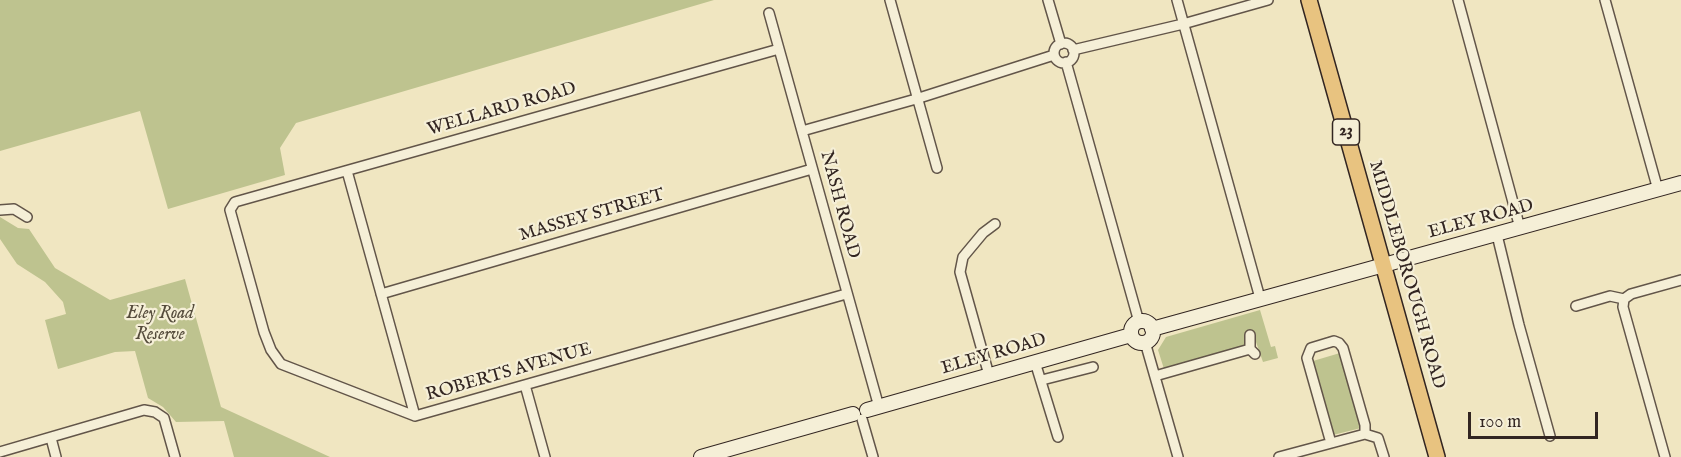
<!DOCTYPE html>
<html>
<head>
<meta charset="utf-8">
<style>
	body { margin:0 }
	#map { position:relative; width:1681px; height:457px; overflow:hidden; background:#f0e6c1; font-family:"IM FELL English",serif }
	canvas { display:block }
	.scale { position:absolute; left:1468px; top:412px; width:130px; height:27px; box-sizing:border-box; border:3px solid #322521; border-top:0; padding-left:8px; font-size:18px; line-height:21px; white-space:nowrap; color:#322521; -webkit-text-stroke:4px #f5efd7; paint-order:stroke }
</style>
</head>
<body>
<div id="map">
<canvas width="1681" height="457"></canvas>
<div class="scale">100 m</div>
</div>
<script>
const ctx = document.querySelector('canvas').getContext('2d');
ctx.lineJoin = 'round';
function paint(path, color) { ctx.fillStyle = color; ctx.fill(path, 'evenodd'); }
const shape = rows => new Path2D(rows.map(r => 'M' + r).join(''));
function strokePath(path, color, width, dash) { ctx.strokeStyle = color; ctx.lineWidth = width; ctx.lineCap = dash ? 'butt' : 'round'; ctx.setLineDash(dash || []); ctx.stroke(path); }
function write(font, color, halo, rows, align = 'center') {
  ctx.font = font + ' "IM FELL English",serif'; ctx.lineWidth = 4.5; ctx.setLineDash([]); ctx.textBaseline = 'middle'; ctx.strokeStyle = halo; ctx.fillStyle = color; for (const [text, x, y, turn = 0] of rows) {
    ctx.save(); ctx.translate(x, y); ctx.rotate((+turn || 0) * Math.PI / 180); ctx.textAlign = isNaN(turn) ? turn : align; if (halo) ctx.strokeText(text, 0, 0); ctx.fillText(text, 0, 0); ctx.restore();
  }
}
paint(shape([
	[0,0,714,0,296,123,280,148,285,175,168,209,140,111,0,151],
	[0,217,18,228,29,229,55,268,110,300,185,279,221,407,330,457,234,457,224,421,176,422,163,407,148,398,135,351,115,352,58,369,45,320,66,314,63,302,45,282,17,264,0,239],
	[1260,310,1271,347,1275,346,1278,358,1263,362,1256,342,1164,369,1158,350,1166,337],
	[1340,353,1361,428,1333,435,1313,361]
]), '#bec38f');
const minor = shape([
	[890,0,937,168],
	[1048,0,1061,44],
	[1177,0,1260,298],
	[1458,0,1520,228],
	[1605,0,1658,190],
	[769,13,879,407],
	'1054 53a10 10 0 1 1 20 0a10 10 0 1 1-20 0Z',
	[779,49,235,202,230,210,264,332,271,350,281,364,415,416,846,294],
	[1073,50,1183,24,1268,0],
	[1066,62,1139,322],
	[802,131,916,99,1054,55],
	[347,171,415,416],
	[0,210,14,209,27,217],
	[1497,235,1519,325,1550,436],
	[381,294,812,169],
	[1624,299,1623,307,1665,457],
	[1576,306,1610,296,1624,299,1631,294,1681,280],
	[1250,335,1250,349],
	[1145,342,1178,457],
	[1035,362,1058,437],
	[989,375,960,272,963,257,983,233,995,224],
	[1155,376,1250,349,1255,354],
	[1042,380,1093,367],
	[525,385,545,457],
	[862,419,873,457],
	[1365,434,1378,438,1384,457],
	[51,438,56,457],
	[0,452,144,410,155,412,164,418,175,457],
	[1279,457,1365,434,1365,425,1343,348,1339,343,1334,341,1311,348,1307,358,1331,443]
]);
const secondary = shape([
	'1131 332a11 11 0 1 1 22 0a11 11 0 1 1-22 0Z',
	[1152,329,1681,183],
	[867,410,1131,335],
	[701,457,853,414]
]);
const primary = shape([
	[1309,0,1437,457]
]);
strokePath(minor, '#625549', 12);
strokePath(secondary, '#322521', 16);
strokePath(primary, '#322521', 18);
strokePath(minor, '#f5efd7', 9);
strokePath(secondary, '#f5efd7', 14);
strokePath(primary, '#e8c380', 15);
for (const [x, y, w] of [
	[1346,132,27]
]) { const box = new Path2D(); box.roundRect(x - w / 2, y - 13, w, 26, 4.5); ctx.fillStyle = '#f5efd7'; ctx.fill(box); strokePath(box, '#322521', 1.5); }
write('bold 16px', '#322521', null, [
	["23",1346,132]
]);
write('18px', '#322521', '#f5efd7', [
	["WELLARD ROAD",502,110,-16],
	["NASH ROAD",839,205,75],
	["MASSEY STREET",592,216,-16],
	["ELEY ROAD",1481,220,-15],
	["MIDDLEBOROUGH ROAD",1406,275,74],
	["ELEY ROAD",994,355,-16],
	["ROBERTS AVENUE",509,373,-16]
]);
write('italic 18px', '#554c3c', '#f5efd7', [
	["Eley Road",160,314],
	["Reserve",160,335]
]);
</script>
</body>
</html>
